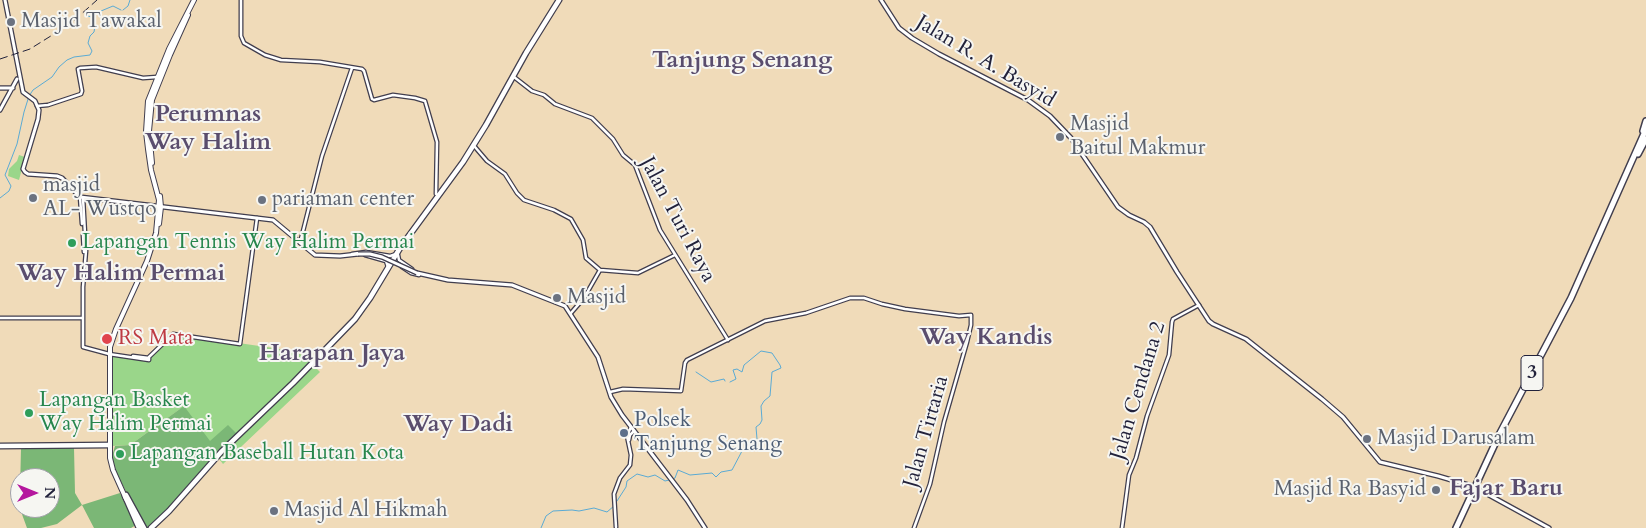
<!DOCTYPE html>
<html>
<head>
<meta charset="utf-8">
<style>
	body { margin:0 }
	#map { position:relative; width:1646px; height:528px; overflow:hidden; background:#f0dbb9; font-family:Cardo,serif }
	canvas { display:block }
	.north { position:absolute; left:10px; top:468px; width:50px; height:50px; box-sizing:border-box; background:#f6f6f2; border:1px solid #a1a1a9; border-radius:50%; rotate:90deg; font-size:14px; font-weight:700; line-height:20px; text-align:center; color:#22223b }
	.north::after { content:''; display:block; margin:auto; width:18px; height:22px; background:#b5179e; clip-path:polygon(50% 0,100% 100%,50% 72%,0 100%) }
</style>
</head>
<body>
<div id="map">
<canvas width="1646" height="528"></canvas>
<div class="north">N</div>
</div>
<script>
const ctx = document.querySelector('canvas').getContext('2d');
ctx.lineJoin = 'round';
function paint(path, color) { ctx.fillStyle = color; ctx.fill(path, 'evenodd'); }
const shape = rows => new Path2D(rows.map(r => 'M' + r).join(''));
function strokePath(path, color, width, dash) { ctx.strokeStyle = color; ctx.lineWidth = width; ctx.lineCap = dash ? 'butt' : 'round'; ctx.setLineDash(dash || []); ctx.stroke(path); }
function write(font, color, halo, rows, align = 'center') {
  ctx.font = font + ' Cardo,serif'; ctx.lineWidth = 4; ctx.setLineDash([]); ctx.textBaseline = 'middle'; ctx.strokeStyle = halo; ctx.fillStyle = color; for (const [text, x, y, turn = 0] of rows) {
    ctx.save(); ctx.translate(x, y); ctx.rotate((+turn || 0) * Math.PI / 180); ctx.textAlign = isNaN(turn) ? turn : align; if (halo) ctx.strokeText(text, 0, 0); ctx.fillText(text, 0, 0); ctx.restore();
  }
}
paint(shape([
	[19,155,25,157,19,180,8,176,9,169,17,161],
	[169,333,294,351,296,353,303,355,320,372,223,464,180,409,130,445,112,446,111,354,146,358]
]), '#9ad68a');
paint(shape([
	[184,406,210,441,228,425,237,434,153,525,147,528,127,494,113,465,112,456,115,446,130,445],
	[21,448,74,448,75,493,82,505,120,493,136,525,131,528,94,528,82,505,57,524,41,528,27,528,15,495,20,491],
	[20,478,50,478,50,508,20,508]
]), '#7bb776');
strokePath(shape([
	[123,10,128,6,130,0],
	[0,198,9,191,11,186,5,175,17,144,24,112,29,96,33,90,52,77,59,67,67,60,74,57,90,55,92,51,88,43,90,36,94,32,95,26,94,18,88,16,87,14,101,11,113,6,121,10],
	[696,372,711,382,724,379,725,381],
	[673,479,675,478,678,470,690,475,712,473,716,477,721,472,732,470,742,451,750,447,757,439,756,427,760,424,762,420,761,406,764,401,770,396,772,372,781,368,780,365,772,353,761,351,744,365,742,372,737,369,733,370,736,379,730,382],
	[617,501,626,487,627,481,637,474,648,477,655,475,665,481,669,480],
	[541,528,546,516,553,511,572,510,579,511,594,508,607,512,614,506]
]), '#5aaad4', 1);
const tertiary = shape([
	[241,0,241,36,244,43,265,55,281,60,320,62,362,69,364,71,372,99,374,100,393,95,415,98,425,101,437,142,436,194,438,195],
	[514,77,532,91,544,95,555,104,592,118,613,139,623,155,635,165,660,230,728,340],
	[37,106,48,105,81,94,82,91,78,69,80,68,96,67,143,78,157,77],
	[475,147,487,161,505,174,517,193,524,200,554,210,571,219,583,240,586,258,600,270,638,273,675,255],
	[80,197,82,224],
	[83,198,86,251,83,287,83,347,109,354,149,360,149,357,173,334,240,344,257,218],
	[83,235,84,252],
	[300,243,322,156,352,68],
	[352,254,366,252,390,256,396,254],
	[365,255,386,261,388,267],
	[398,255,399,260,412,269],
	[402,267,411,273,419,275],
	[571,313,584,298,600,270],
	[0,318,83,318],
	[133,356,149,358],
	[610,392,623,389,681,391,685,363,687,360,765,321,806,313,850,298,864,298,882,304,905,309,959,316,971,315,971,325,967,342,944,422,930,484,914,528],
	[629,440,630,435,634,431],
	[0,445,110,444],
	[0,447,110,446],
	[616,527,614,494,620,478,630,465,631,455,627,436,631,427],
	[1122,528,1129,475,1136,458,1147,416,1169,355,1172,322,1173,319,1199,305]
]);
const secondary = shape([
	[5,0,23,92,35,101,39,110,38,119,23,169,25,172,28,174,57,176,62,178,80,197,273,220,315,255,340,256,358,254],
	[881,0,899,28,912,38,939,54,1028,100,1050,116,1071,138,1118,207,1129,215,1144,222,1150,227,1177,272,1209,321,1213,324,1246,339,1322,399,1343,417,1380,462,1438,476,1472,486],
	[0,88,13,88],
	[0,110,17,79],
	[417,273,448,280,512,285,565,306,598,357,611,397,622,415,687,500,705,528],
	[1478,489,1549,528]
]);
const primary = shape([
	[152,163,149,131,152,100,170,55,188,15],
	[159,224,161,207,160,196],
	[126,499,113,470,110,458,110,347,116,329,147,261,156,233,159,200,151,170,148,149,146,132,148,101,169,49,194,0]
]);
const trunk = shape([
	[126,495,144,528],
	[125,496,139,528],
	[151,528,169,511,222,451,293,383,355,319,370,298,400,248,463,162,486,125,526,53,559,0]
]);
const motorway = shape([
	[1643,131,1646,121],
	[1638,154,1646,139],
	[1456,528,1500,433,1571,298,1646,129]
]);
strokePath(tertiary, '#413e4e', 5);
strokePath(secondary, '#413e4e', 5.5);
strokePath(primary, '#413e4e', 6);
strokePath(trunk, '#413e4e', 7);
strokePath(motorway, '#413e4e', 8);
strokePath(tertiary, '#fff', 2.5);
strokePath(secondary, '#fff', 3);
strokePath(primary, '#fff', 4);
strokePath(trunk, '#fff', 4.5);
strokePath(motorway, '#fff', 5);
strokePath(shape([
	[0,59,30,49,70,24,97,0]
]), '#22223b', 1, [8, 4]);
const secondaryBridge = shape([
	[358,254,370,254,382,257,417,273]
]);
strokePath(secondaryBridge, '#413e4e', 5.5, []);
strokePath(secondaryBridge, '#fff', 3);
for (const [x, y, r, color] of [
	[11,22,5,"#6b7280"],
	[1060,137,5,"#6b7280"],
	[33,198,5,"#6b7280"],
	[262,200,5,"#6b7280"],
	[72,243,5,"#2e9e5b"],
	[557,298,5,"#6b7280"],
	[107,339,6,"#e0444e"],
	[29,413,5,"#2e9e5b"],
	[624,433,5,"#5c6f8a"],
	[1367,439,5,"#6b7280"],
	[120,454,5,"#2e9e5b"],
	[1436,490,5,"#6b7280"],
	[274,511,5,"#6b7280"]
]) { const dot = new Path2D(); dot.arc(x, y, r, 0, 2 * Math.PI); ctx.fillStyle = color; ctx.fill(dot); strokePath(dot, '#f6f6f2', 2); }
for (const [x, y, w] of [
	[1532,373,22]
]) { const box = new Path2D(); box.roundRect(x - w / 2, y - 17.5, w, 35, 4); ctx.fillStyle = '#f6f6f2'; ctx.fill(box); strokePath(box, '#22223b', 1); }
write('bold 20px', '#22223b', null, [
	["3",1532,373]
]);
write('21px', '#5b616d', '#f6f6f2', [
	["Masjid Tawakal",21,22],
	["Masjid",1070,125],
	["Baitul Makmur",1070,149],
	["masjid",43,186],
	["AL- Wustqo",43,210],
	["pariaman center",272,200],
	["Masjid",567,298],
	["Masjid Darusalam",1377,439],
	["Masjid Ra Basyid",1426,490,"right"],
	["Masjid Al Hikmah",284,511]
], 'left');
write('21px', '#22223b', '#f6f6f2', [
	["Jalan R. A. Basyid",985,62,31],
	["Jalan Turi Raya",677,220,62],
	["Jalan Cendana 2",1139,391,-73],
	["Jalan Tirtaria",927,432,-74]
]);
write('21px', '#27864d', '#f6f6f2', [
	["Lapangan Tennis Way Halim Permai",82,243],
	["Lapangan Basket",39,401],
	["Way Halim Permai",39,425],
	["Lapangan Baseball Hutan Kota",130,454]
], 'left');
write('21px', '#be3a42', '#f6f6f2', [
	["RS Mata",118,339]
], 'left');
write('21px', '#4e5e75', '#f6f6f2', [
	["Polsek",634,421],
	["Tanjung Senang",634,445]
], 'left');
write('bold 24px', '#5a4d6d', '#f6f6f2', [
	["Tanjung Senang",742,61],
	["Perumnas",208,115],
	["Way Halim",208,143],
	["Way Halim Permai",121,274],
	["Way Kandis",986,338],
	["Harapan Jaya",332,354],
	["Way Dadi",458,425],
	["Fajar Baru",1506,489]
]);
</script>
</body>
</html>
